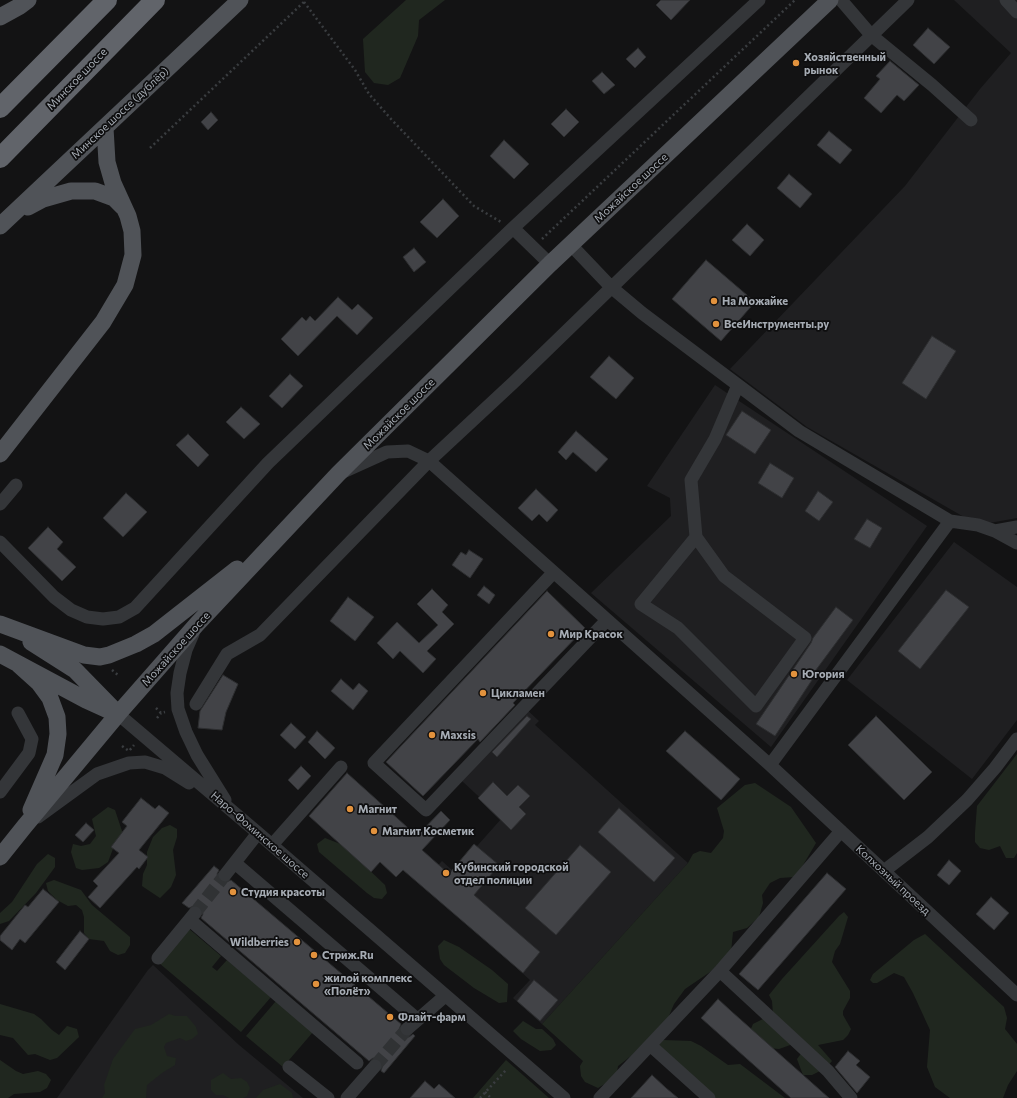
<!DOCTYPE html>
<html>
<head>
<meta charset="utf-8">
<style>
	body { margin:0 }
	canvas { display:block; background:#131314 }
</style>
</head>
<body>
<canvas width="1017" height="1098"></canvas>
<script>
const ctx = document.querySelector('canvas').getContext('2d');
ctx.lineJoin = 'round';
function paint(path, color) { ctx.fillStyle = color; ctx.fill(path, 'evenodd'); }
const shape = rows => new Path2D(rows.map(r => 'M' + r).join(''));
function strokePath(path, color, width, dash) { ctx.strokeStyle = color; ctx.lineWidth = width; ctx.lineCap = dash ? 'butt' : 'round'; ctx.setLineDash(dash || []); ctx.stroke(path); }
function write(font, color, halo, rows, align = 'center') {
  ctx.font = font + ' Commissioner,sans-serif'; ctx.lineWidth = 3.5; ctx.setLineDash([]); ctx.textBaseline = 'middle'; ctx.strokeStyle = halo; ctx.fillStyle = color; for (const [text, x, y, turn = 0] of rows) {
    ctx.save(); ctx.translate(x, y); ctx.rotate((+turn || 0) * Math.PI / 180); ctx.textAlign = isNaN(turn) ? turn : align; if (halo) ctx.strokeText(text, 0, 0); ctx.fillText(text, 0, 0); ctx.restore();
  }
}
paint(shape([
	[954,0,1017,0,1017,518,978,525,807,427,730,369,905,186,980,89,1011,53],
	[715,385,927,526,771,747,591,593,671,516,670,498,647,486],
	[954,542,1017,587,1017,720,972,779,847,680],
	[525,708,539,721,535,725,688,863,542,1024,513,998,530,980,422,883,442,861,454,872,502,818,462,781],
	[153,965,239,1045,303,1098,57,1098,148,970]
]), '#1f1f21');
paint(shape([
	[406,0,445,0,419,20,418,36,400,78,388,85,374,83,365,72,363,39],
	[1017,754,1017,853,1014,858,1006,858,1000,846,989,850,980,848,975,842,975,833,977,806],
	[755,783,791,807,816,843,799,872,794,877,780,878,770,883,762,895,763,903,759,917,747,928,733,932,731,952,710,972,685,989,674,1004,668,1018,631,1056,618,1066,617,1072,613,1079,598,1088,585,1082,581,1076,580,1066,583,1061,542,1024,688,863,693,854,700,851,711,853,723,838,724,831,717,808,745,785],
	[108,807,115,810,123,834,114,846,108,862,99,868,82,870,76,868,71,852,73,844,81,846,90,844,96,836,92,819],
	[170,825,177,829,177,837,173,850,176,875,171,887,160,898,142,886,143,874,147,865,147,852,153,837,162,828],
	[325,838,343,845,385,885,387,893,382,899,374,898,367,893,319,852,317,844],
	[48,854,55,858,55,867,36,893,9,921,0,924,0,913,12,902,37,864],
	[54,880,81,890,92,905,130,937,130,945,125,953,118,955,110,951,104,941,89,939,84,933,84,917,82,910,76,905,68,906,57,900,48,891,46,883],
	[844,912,848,917,840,944,835,951,832,962,850,991,850,998,843,1011,843,1015,851,1029,848,1035,843,1040,818,1045,832,1061,826,1068,812,1075,803,1075,797,1059,803,1051,793,1044,779,1049,769,1048,750,1031,753,1024,773,1014,772,1001,769,995,782,979,839,916],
	[188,928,221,956,212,967,217,971,227,960,271,997,241,1032,159,963],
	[925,934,1004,1007,1007,1018,1005,1029,1017,1044,1017,1071,1008,1085,1003,1098,950,1098,935,1087,927,1067,930,1030,913,993,904,977,894,973,877,983,873,983,870,980,873,974,914,940],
	[444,940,459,947,492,970,508,984,507,1002,499,1003,474,988,444,965,440,959,438,946],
	[276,1001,313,1032,283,1067,246,1036],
	[0,1004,34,1014,41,1019,52,1030,59,1035,67,1026,77,1029,79,1037,57,1058,50,1060,35,1054,28,1055,13,1038,0,1035],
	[169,1014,176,1016,187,1016,196,1027,198,1034,192,1039,186,1041,180,1038,166,1043,164,1047,167,1056,176,1058,175,1065,162,1073,147,1085,146,1098,102,1098,105,1093,104,1085,113,1059,135,1029,151,1025],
	[523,1021,536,1029,542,1029,553,1039,556,1045,551,1050,540,1051,521,1039,513,1031],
	[663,1040,691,1041,701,1046,728,1065,740,1064,785,1098,713,1098,650,1048],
	[0,1060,16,1071,23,1074,38,1071,46,1074,51,1080,47,1088,40,1092,14,1094,8,1098,0,1098],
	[506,1060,549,1098,473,1098],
	[223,1073,231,1079,241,1078,247,1082,250,1088,247,1096,243,1098,229,1098,223,1095,216,1095,211,1090,211,1080],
	[280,1084,292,1093,293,1098,256,1098,263,1090]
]), '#20271f');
const building = shape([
	[661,0,690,0,671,20,656,5,661,0],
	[928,28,950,47,934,64,913,45,928,28],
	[638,48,646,57,635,68,626,59,638,48],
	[890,61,919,85,904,101,897,95,881,113,864,98,880,79,876,76,890,61],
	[602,72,615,85,604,94,592,81,602,72],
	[566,109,579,122,564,137,551,124,566,109],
	[211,112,218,120,208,130,201,122,211,112],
	[829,131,852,150,840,164,817,145,829,131],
	[504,140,529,164,514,179,490,156,504,140],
	[789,174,812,194,800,208,777,188,789,174],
	[443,199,459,216,437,238,420,222,443,199],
	[747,224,764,240,750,256,732,240,747,224],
	[414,248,426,262,414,272,403,257,414,248],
	[706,260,755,302,721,341,672,299,706,260],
	[338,297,352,310,358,304,373,318,357,335,337,316,298,356,281,339,302,317,306,321,310,316,315,321,338,297],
	[932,336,956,351,926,399,902,383,932,336],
	[609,356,634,378,616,399,590,377,609,356],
	[290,374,303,386,282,408,269,396,290,374],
	[241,407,260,424,244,439,226,422,241,407],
	[742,411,771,430,755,454,726,435,742,411],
	[576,431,608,459,596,472,573,452,566,460,558,452,576,431],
	[188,434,209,455,198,467,176,445,188,434],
	[770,463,794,478,782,498,758,483,770,463],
	[536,489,558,510,547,522,539,514,532,521,518,508,536,489],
	[818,491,833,502,819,521,805,511,818,491],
	[126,493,147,512,123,537,103,518,126,493],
	[867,519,882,528,870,548,854,539,867,519],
	[48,527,63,542,57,549,76,567,62,581,28,548,48,527],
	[469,550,483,559,470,578,452,565,461,552,466,555,469,550],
	[484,586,495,595,489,604,477,595,484,586],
	[432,589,448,605,442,612,454,624,427,651,436,659,423,673,400,651,393,659,377,643,397,622,419,643,438,625,417,604,432,589],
	[946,590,969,607,920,669,898,651,946,590],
	[547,591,585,628,513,703,515,705,480,742,478,739,423,796,386,762,547,591],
	[348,597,374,617,355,641,330,621,348,597],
	[836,607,853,620,810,678,812,680,775,736,756,724,811,643,813,638,836,607],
	[223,675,238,684,226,712,222,730,198,728,200,711,223,675],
	[341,679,353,690,359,683,368,691,353,710,331,691,341,679],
	[527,716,531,719,497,757,492,752,527,716],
	[876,716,932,772,904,800,848,745,876,716],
	[291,723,306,737,295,749,280,735,291,723],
	[317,731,335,748,325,759,308,742,317,731],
	[685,731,740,779,721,800,666,751,685,731],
	[301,766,311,776,298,790,288,780,301,766],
	[347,773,417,836,441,811,450,820,422,850,449,874,474,844,499,865,474,895,540,952,523,973,403,870,396,877,380,862,371,872,309,816,347,773],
	[493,782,507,796,518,785,530,796,519,807,526,814,511,830,478,798,493,782],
	[141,798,155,809,159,805,169,813,139,850,148,857,139,869,137,867,100,908,88,897,98,886,93,881,119,853,111,847,127,826,122,822,141,798],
	[619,808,675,858,654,882,598,832,619,808],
	[86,823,94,830,83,842,75,835,86,823],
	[580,845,611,872,556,935,525,908,580,845],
	[949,860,961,871,949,885,937,875,949,860],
	[214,866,219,870,217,874,220,881,224,883,231,880,401,1024,399,1030,401,1035,405,1037,409,1037,413,1034,415,1036,384,1073,381,1071,383,1064,380,1060,373,1058,369,1061,201,918,203,914,200,907,196,905,189,908,182,903,214,866],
	[827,873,846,889,758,990,739,974,827,873],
	[43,889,59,902,25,943,20,939,12,950,0,940,0,936,25,905,28,907,43,889],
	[991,897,1009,913,994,930,976,914,991,897],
	[80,931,89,939,65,970,56,962,80,931],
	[534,980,558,1000,540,1021,517,1001,534,980],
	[718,999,731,1011,829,1098,791,1098,701,1018,718,999],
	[848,1051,860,1061,856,1065,870,1077,857,1093,835,1067,848,1051],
	[652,1075,666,1088,678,1098,631,1098,652,1075],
	[425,1081,434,1089,439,1084,455,1098,410,1098,425,1081]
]);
paint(building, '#424347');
strokePath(building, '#2d2e30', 1);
strokePath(shape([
	[195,913,225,875],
	[375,1066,407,1029]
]), '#303234', 13, [13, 6]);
strokePath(shape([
	[304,2,355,70,369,94,391,119,474,206,501,222],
	[150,148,306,0],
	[542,239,795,0],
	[112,670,118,675],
	[156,708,161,713,165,712],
	[157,718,161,713],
	[122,746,129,751,134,745],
	[485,1092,491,1098],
	[480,1098,506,1070]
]), '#3a3d40', 2.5, [2, 3]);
strokePath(shape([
	[841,0,871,35,932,85,971,120],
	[1006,0,1017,12],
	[513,228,550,264],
	[571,245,611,287,642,313,799,431,950,521,978,525,995,531,1017,527],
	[345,471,387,452,408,451,429,461,770,765,1017,995],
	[0,504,16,485],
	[995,531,1017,543],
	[696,537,724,576,805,638,756,706,678,628,641,604,696,537,691,480,715,439,738,385],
	[0,542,54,597,71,610,87,617,103,619,119,617,135,608,268,463,513,228,759,0],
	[553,573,374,763,426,810,607,620],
	[193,634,186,650,180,673,177,693,178,709,186,732,197,755,225,800],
	[196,704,227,654,260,635,429,461,514,382,908,0],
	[118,714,258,833,564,1098],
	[770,765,950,521],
	[0,792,29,753,32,739,18,713],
	[38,817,97,774,129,763,145,762,165,768,189,783],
	[272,845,341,767],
	[235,863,417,1019],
	[884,871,928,837,967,800,995,768,1017,739],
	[225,875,258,833],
	[190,920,357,1063],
	[158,958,195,913],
	[720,971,841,831],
	[407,1029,445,996],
	[650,1045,709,1098],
	[289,1067,328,1098],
	[347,1098,375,1066],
	[600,1098,720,971,828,1071,851,1098]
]), '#343639', 13);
strokePath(shape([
	[0,17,20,6,28,0],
	[28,207,43,199,71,191,95,191,114,198,123,207],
	[0,226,240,0],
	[0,454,103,322,125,285,133,255,132,231,128,216,113,183,107,162,105,128],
	[0,624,84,655,100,657,109,655,136,644,154,634,237,569],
	[31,642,75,670,118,714],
	[0,654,86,700,108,710],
	[19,665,39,683,50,698,57,717,58,734,55,755,31,810],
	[0,857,24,827,118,714,197,624,338,474,550,264,830,0]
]), '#505358', 17);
strokePath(shape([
	[0,108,107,0],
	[0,158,155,0]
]), '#61646a', 20);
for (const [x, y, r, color] of [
	[796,63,4,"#e2923d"],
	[714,301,4,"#e2923d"],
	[716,324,4,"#e2923d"],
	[551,634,4,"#e2923d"],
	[794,674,4,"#e2923d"],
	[483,693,4,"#e2923d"],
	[432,735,4,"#e2923d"],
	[350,809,4,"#e2923d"],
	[374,831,4,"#e2923d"],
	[446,873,4,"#e2923d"],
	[233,892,4,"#e2923d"],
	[297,942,4,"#e2923d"],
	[314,955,4,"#e2923d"],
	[316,984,4,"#e2923d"],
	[390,1017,4,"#e2923d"]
]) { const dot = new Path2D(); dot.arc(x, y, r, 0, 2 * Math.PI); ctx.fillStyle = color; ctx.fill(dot); strokePath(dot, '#0e0e0f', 1.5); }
write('bold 11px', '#a6acb4', '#0e0e0f', [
	["Хозяйственный",804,57],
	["рынок",804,70],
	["На Можайке",722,301],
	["ВсеИнструменты.ру",724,324],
	["Мир Красок",559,634],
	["Югория",802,674],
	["Цикламен",491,693],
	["Maxsis",440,735],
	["Магнит",358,809],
	["Магнит Косметик",382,831],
	["Кубинский городской",454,867],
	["отдел полиции",454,880],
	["Студия красоты",241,892],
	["Wildberries",289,942,"right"],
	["Стриж.Ru",322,955],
	["жилой комплекс",324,978],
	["«Полёт»",324,991],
	["Флайт-фарм",398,1017]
], 'left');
write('11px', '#a6acb4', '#0e0e0f', [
	["Минское шоссе",77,79,-46],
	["Минское шоссе (дублёр)",120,113,-43],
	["Можайское шоссе",631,188,-43],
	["Можайское шоссе",399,414,-45],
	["Можайское шоссе",176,649,-48],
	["Наро-Фоминское шоссе",260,835,41],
	["Колхозный проезд",893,880,43]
]);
</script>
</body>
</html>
